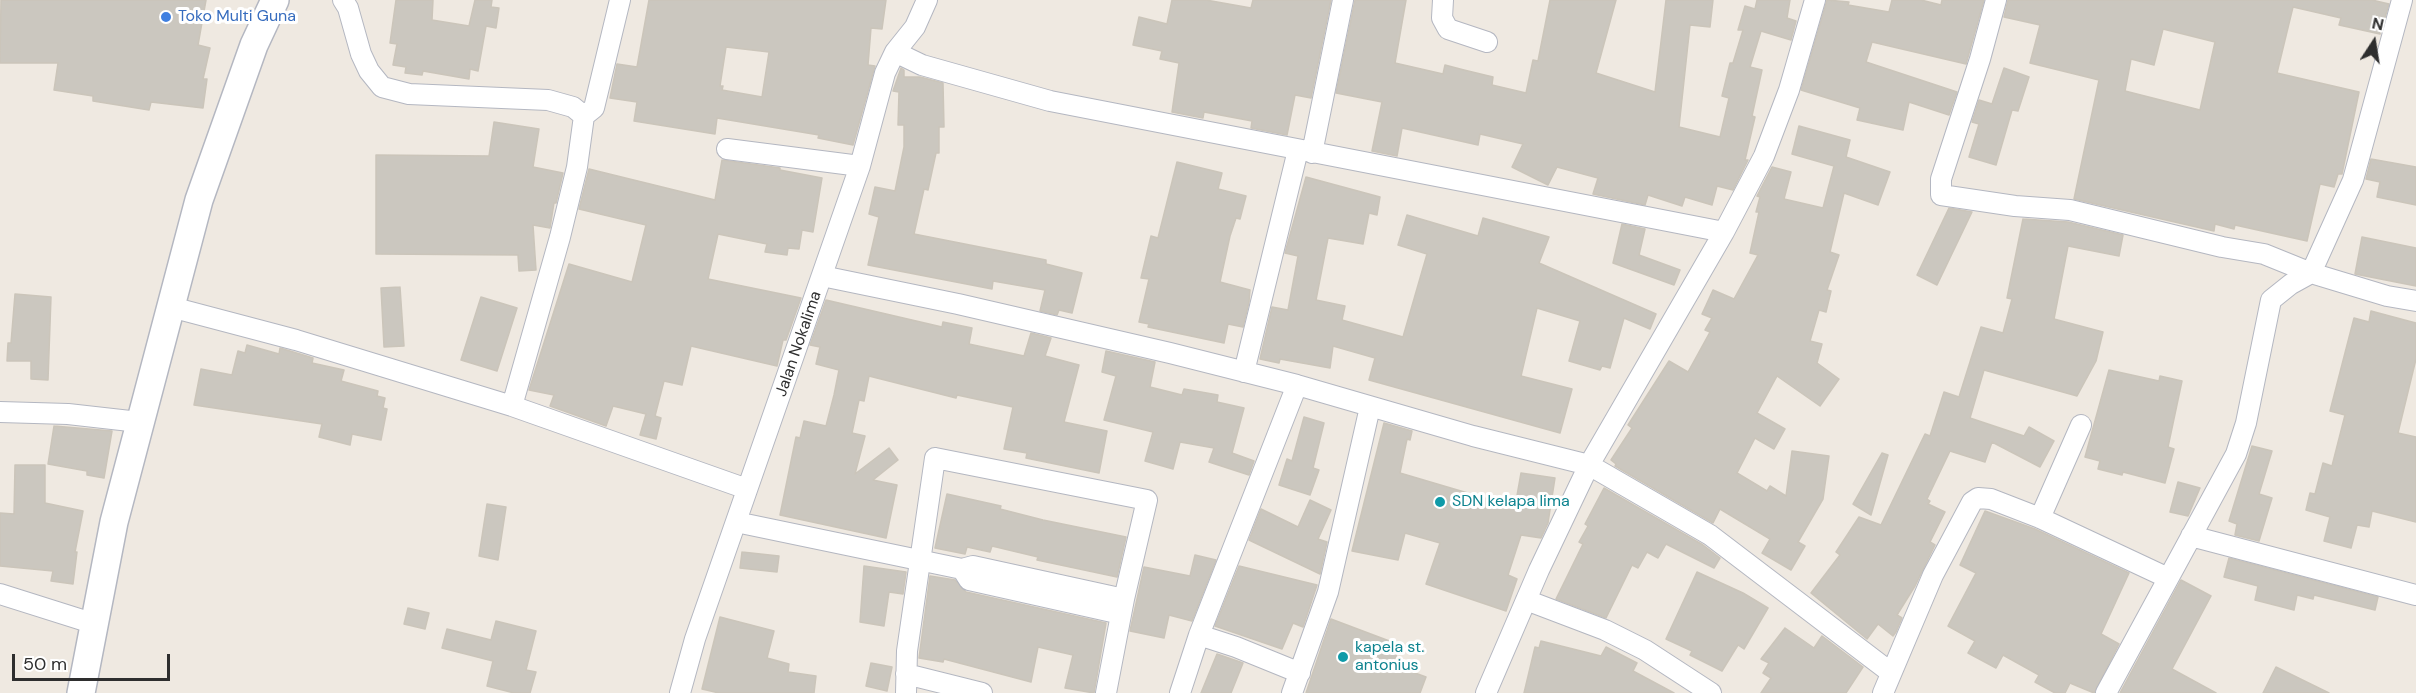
<!DOCTYPE html>
<html>
<head>
<meta charset="utf-8">
<style>
	body { margin:0 }
	#map { position:relative; width:2416px; height:693px; overflow:hidden; background:#efe9e1; font-family:"DM Sans",sans-serif }
	canvas { display:block }
	.north { position:absolute; left:2344px; top:12px; width:60px; height:60px; -webkit-text-stroke:4px #fff; paint-order:stroke; rotate:12deg; font-size:16px; font-weight:700; line-height:24px; text-align:center; color:#2e2e2e }
	.north::after { content:''; display:block; margin:auto; width:21px; height:27px; background:#2e2e2e; clip-path:polygon(50% 0,100% 100%,50% 72%,0 100%) }
	.scale { position:absolute; left:12px; top:654px; width:158px; height:27px; box-sizing:border-box; border:3px solid #2e2e2e; border-top:0; padding-left:8px; font-size:18px; line-height:21px; white-space:nowrap; color:#2e2e2e; -webkit-text-stroke:4px #fff; paint-order:stroke }
</style>
</head>
<body>
<div id="map">
<canvas width="2416" height="693"></canvas>
<div class="north">N</div>
<div class="scale">50 m</div>
</div>
<script>
const ctx = document.querySelector('canvas').getContext('2d');
ctx.lineJoin = 'round';
function paint(path, color) { ctx.fillStyle = color; ctx.fill(path, 'evenodd'); }
const shape = rows => new Path2D(rows.map(r => 'M' + r).join(''));
function strokePath(path, color, width, dash) { ctx.strokeStyle = color; ctx.lineWidth = width; ctx.lineCap = dash ? 'butt' : 'round'; ctx.setLineDash(dash || []); ctx.stroke(path); }
function write(font, color, halo, rows, align = 'center') {
  ctx.font = font + ' "DM Sans",sans-serif'; ctx.lineWidth = 6; ctx.setLineDash([]); ctx.textBaseline = 'middle'; ctx.strokeStyle = halo; ctx.fillStyle = color; for (const [text, x, y, turn = 0] of rows) {
    ctx.save(); ctx.translate(x, y); ctx.rotate((+turn || 0) * Math.PI / 180); ctx.textAlign = isNaN(turn) ? turn : align; if (halo) ctx.strokeText(text, 0, 0); ctx.fillText(text, 0, 0); ctx.restore();
  }
}
const building = shape([
	[1,0,206,0,198,45,210,48,203,79,207,79,203,108,151,102,149,110,93,101,93,96,54,90,58,63,0,63,1,0],
	[396,0,433,0,432,20,469,26,475,0,492,0,491,7,499,8,496,28,486,26,478,71,470,69,469,79,423,71,422,75,405,73,406,67,393,65,397,44,390,43,396,0],
	[649,0,886,0,882,29,871,28,868,65,875,66,853,145,818,138,819,135,717,118,715,134,634,121,637,102,610,98,617,64,637,67,649,0],
	[726,47,769,52,762,97,722,90,723,86,720,86,726,47],
	[1172,0,1206,0,1251,8,1253,0,1331,0,1311,98,1295,95,1287,135,1251,128,1252,121,1204,112,1203,118,1172,112,1179,63,1160,59,1162,51,1133,45,1139,17,1167,24,1172,0],
	[1355,0,1406,0,1395,63,1443,74,1445,65,1464,70,1493,77,1492,85,1526,93,1533,60,1538,61,1550,0,1616,0,1596,73,1655,92,1666,0,1713,0,1710,27,1690,25,1679,127,1720,137,1729,98,1722,96,1730,63,1733,63,1743,30,1738,30,1745,6,1755,9,1757,0,1790,0,1787,18,1796,21,1791,40,1761,31,1750,67,1762,70,1752,116,1755,117,1745,160,1748,160,1733,190,1717,186,1712,205,1685,197,1682,206,1648,195,1645,205,1593,194,1598,178,1557,167,1548,185,1512,167,1523,144,1480,134,1478,145,1402,128,1397,156,1372,151,1382,102,1336,93,1355,0],
	[1827,0,1849,2,1848,5,1889,12,1892,0,1921,0,1941,5,1942,0,1984,0,1966,64,1872,42,1866,62,1957,92,1949,115,1909,102,1903,130,1857,120,1860,108,1801,90,1827,0],
	[2008,0,2372,0,2389,4,2380,34,2339,25,2341,18,2293,7,2277,73,2359,92,2342,174,2338,174,2334,187,2320,184,2307,241,2235,225,2234,229,2215,224,2214,231,2074,199,2099,80,2030,63,2040,25,2004,17,2008,0],
	[2163,29,2215,42,2200,110,2125,91,2131,59,2154,65,2163,29],
	[901,68,904,70,904,77,920,77,943,83,944,127,939,127,939,153,936,153,928,190,924,189,914,234,1046,260,1046,264,1082,273,1072,313,1059,310,1057,315,1040,311,1045,290,993,281,992,289,868,265,879,217,869,214,875,187,895,191,904,147,904,125,898,125,899,92,893,91,901,68],
	[2004,68,2029,77,2018,111,2012,110,1996,165,1969,157,1979,124,1972,122,1979,100,1992,104,2004,68],
	[494,122,539,129,533,167,563,173,556,203,554,203,550,228,533,225,536,270,519,271,518,255,376,254,376,155,489,156,494,122],
	[1799,126,1850,140,1846,157,1890,172,1878,205,1844,193,1830,252,1839,255,1827,290,1831,291,1826,312,1819,310,1810,341,1822,344,1817,363,1839,379,1820,406,1777,376,1757,413,1785,429,1774,449,1755,438,1737,473,1767,491,1770,486,1786,496,1792,451,1829,456,1823,499,1798,542,1805,546,1791,570,1762,553,1770,539,1720,509,1713,523,1615,466,1616,464,1611,460,1632,428,1628,425,1669,361,1688,372,1710,332,1705,330,1712,318,1702,314,1713,290,1734,299,1758,255,1750,253,1759,212,1756,212,1760,197,1757,196,1772,167,1791,172,1784,199,1823,208,1834,166,1792,154,1799,126],
	[2371,159,2416,167,2416,205,2377,197,2380,182,2366,179,2371,159],
	[722,160,780,168,780,170,822,178,813,232,802,230,799,249,788,248,787,255,765,252,767,244,718,234,708,279,801,298,786,340,783,340,777,366,691,346,682,385,664,381,655,416,661,418,656,439,640,435,646,414,613,406,606,426,550,406,554,395,529,390,569,264,632,282,646,225,579,209,589,169,715,200,722,160],
	[1177,162,1222,173,1218,189,1246,196,1240,219,1236,218,1230,236,1220,282,1250,290,1249,302,1243,327,1228,324,1224,343,1148,327,1149,324,1139,322,1149,279,1141,278,1151,236,1158,238,1177,162],
	[1306,177,1380,197,1377,215,1369,213,1363,244,1328,238,1316,300,1345,306,1342,320,1403,337,1427,254,1398,245,1407,215,1478,236,1483,218,1549,237,1539,263,1656,314,1650,329,1624,318,1610,368,1602,366,1600,370,1569,361,1580,321,1537,308,1521,376,1572,389,1560,433,1369,380,1375,358,1333,346,1330,368,1280,359,1279,363,1260,359,1272,307,1288,310,1298,256,1285,253,1306,177],
	[1949,208,1972,212,1937,285,1917,275,1949,208],
	[2023,219,2068,222,2123,235,2119,256,2068,246,2054,319,2103,332,2096,361,2077,396,1984,370,1970,418,2024,436,2029,427,2054,441,2040,467,1992,442,1985,462,1950,451,1927,499,1930,501,1928,504,1945,512,1930,542,1935,545,1915,586,1897,615,1902,618,1896,632,1893,636,1878,624,1867,639,1811,593,1840,555,1836,552,1859,517,1881,525,1925,434,1930,436,1944,392,1959,397,1981,327,2003,333,2012,299,2007,298,2023,219],
	[1622,224,1645,229,1639,255,1680,270,1674,285,1613,263,1622,224],
	[2362,237,2416,248,2416,286,2355,274,2362,237],
	[400,287,404,346,384,347,381,288,400,287],
	[15,294,51,297,48,380,31,379,31,361,7,361,8,343,11,343,15,294],
	[481,297,517,308,497,371,461,360,481,297],
	[826,300,942,327,943,322,972,328,969,344,1024,356,1031,333,1051,338,1045,356,1079,365,1064,422,1107,431,1099,473,1026,458,1027,453,1004,449,1013,407,957,395,956,398,869,376,864,401,859,400,852,433,865,436,855,474,889,448,898,460,873,480,897,485,886,538,780,515,796,437,800,438,804,421,826,426,834,395,839,370,816,364,820,347,810,345,826,300],
	[2371,311,2416,323,2416,359,2398,433,2416,437,2416,522,2372,511,2369,527,2357,525,2351,548,2324,541,2330,517,2306,510,2310,493,2315,494,2323,463,2332,466,2345,415,2330,411,2354,318,2369,322,2371,311],
	[247,345,279,354,280,348,313,358,312,363,344,370,341,381,378,391,377,396,385,398,383,408,387,409,381,440,352,434,350,445,319,437,322,424,194,405,201,369,232,375,238,351,245,353,247,345],
	[1106,351,1155,362,1150,387,1182,395,1184,389,1218,395,1217,402,1244,408,1232,453,1254,461,1249,475,1209,462,1214,448,1180,442,1173,469,1145,461,1153,432,1104,420,1116,376,1102,372,1106,351],
	[2109,370,2159,381,2160,376,2182,381,2168,447,2174,449,2165,483,2123,472,2122,475,2098,469,2100,461,2085,457,2109,370],
	[1304,417,1324,423,1313,468,1319,470,1310,495,1279,485,1287,459,1292,461,1304,417],
	[1384,423,1412,431,1410,440,1407,439,1400,473,1515,507,1521,473,1555,478,1548,523,1541,538,1521,535,1508,575,1517,579,1506,611,1426,584,1440,543,1405,533,1398,560,1352,551,1384,423],
	[54,426,112,431,104,478,87,475,87,471,48,464,54,426],
	[2252,446,2272,451,2259,494,2272,498,2259,541,2235,535,2237,524,2229,521,2252,446],
	[1882,453,1888,455,1871,515,1853,504,1882,453],
	[15,465,45,465,45,503,83,511,75,552,77,552,73,584,51,581,53,571,0,566,0,513,14,514,15,465],
	[2178,482,2200,488,2188,516,2170,512,2178,482],
	[1604,488,1703,545,1720,558,1714,568,1666,544,1658,558,1647,552,1638,568,1632,565,1606,618,1556,599,1583,544,1579,542,1588,526,1585,524,1604,488],
	[947,494,1001,506,1000,509,1043,520,1126,537,1117,577,1037,560,1038,557,992,546,990,552,967,547,965,554,935,548,947,494],
	[1310,500,1331,510,1318,539,1327,542,1320,574,1249,540,1261,509,1298,527,1310,500],
	[487,504,506,507,498,560,479,556,487,504],
	[1985,511,2035,529,2129,573,2101,634,2119,644,2094,693,2070,683,2065,693,2055,693,2035,682,2039,675,2003,655,1996,668,1968,653,1975,641,1948,626,1976,573,1960,565,1985,511],
	[742,552,779,556,777,572,740,568,742,552],
	[1195,555,1216,560,1192,621,1169,615,1164,638,1130,631,1144,567,1190,576,1195,555],
	[2229,558,2378,597,2375,610,2314,595,2313,599,2297,595,2294,610,2255,600,2258,586,2224,577,2229,558],
	[864,566,906,572,903,594,889,592,884,626,860,622,864,566],
	[1239,566,1317,585,1303,627,1293,623,1282,649,1215,626,1239,566],
	[1697,572,1743,593,1768,608,1744,649,1738,645,1722,671,1690,655,1692,651,1666,639,1697,572],
	[930,576,955,580,966,592,1106,623,1094,693,1065,688,1073,655,1038,647,1031,682,944,659,943,662,919,658,930,576],
	[2181,580,2211,596,2172,669,2216,693,2120,693,2181,580],
	[408,608,429,613,425,629,404,624,408,608],
	[720,617,774,631,767,658,789,664,788,672,816,676,814,693,719,693,702,689,720,617],
	[1331,619,1400,645,1393,665,1426,677,1420,693,1306,693,1331,619],
	[496,621,536,631,526,670,536,672,530,693,514,693,487,686,493,661,442,648,447,629,491,640,496,621],
	[1785,628,1814,648,1822,636,1863,667,1846,693,1761,693,1771,678,1763,673,1769,663,1761,659,1785,628],
	[1541,641,1601,656,1606,647,1637,663,1633,671,1674,693,1524,693,1535,647,1539,648,1541,641],
	[1217,654,1243,663,1231,693,1201,693,1217,654],
	[871,663,892,667,887,691,866,686,871,663],
	[2276,667,2329,693,2263,693,2276,667]
]);
paint(building, '#cbc7bf');
strokePath(building, '#cbc5ba', 1.5);
const minor = shape([
	[343,0,348,8,361,54,369,71,382,87,409,94,548,100,573,107,584,116,577,167,560,237,512,406],
	[1443,0,1442,18,1448,29,1487,42],
	[1996,0,1980,59,1941,179,1941,195,2015,206,2070,210,2222,247,2264,254,2311,273,2387,296,2416,301],
	[895,52,922,65,1050,101,1724,232,1764,156,1789,90,1815,0],
	[584,116,594,108,620,0],
	[727,149,860,166],
	[1312,153,1343,0],
	[822,276,958,304,1170,353,1297,385,1473,436,1589,465,1710,535,1890,672],
	[171,307,296,340,512,406,747,489],
	[1244,372,1298,150],
	[0,412,68,414,139,422],
	[2040,518,2081,425],
	[736,522,962,569,973,566,1124,599],
	[2191,536,2416,595],
	[962,569,969,580,1121,614],
	[0,594,95,624],
	[1526,600,1605,630,1645,650,1711,693],
	[1199,635,1236,647,1300,673],
	[906,674,982,693],
	[680,693,695,639,860,166,885,73,895,52,915,27,927,0],
	[906,693,907,651,935,458,1147,500,1124,599,1106,693],
	[1180,693,1199,635,1297,385],
	[1292,693,1328,592,1370,407],
	[1486,693,1539,570,1589,465,1724,232],
	[1883,693,1933,575,1972,502,1978,498,1991,499,2040,518,2168,578],
	[2106,693,2236,454,2246,423,2271,300,2291,284,2311,273,2353,180,2402,0]
]);
const secondary = shape([
	[81,693,114,522,199,200,254,45,275,0]
]);
strokePath(minor, '#b4b7c1', 22);
strokePath(secondary, '#b4b7c1', 30);
strokePath(minor, '#fff', 20);
strokePath(secondary, '#fff', 27);
for (const [x, y, r, color] of [
	[166,17,6,"#3f7fe0"],
	[1440,502,6,"#0f9aa8"],
	[1343,657,6,"#0f9aa8"]
]) { const dot = new Path2D(); dot.arc(x, y, r, 0, 2 * Math.PI); ctx.fillStyle = color; ctx.fill(dot); strokePath(dot, '#fff', 2); }
write('16px', '#366cbe', '#fff', [
	["Toko Multi Guna",178,17]
], 'left');
write('16px', '#2e2e2e', '#fff', [
	["Jalan Nokalima",799,344,-71]
]);
write('16px', '#0d838f', '#fff', [
	["SDN kelapa lima",1452,502],
	["kapela st.",1355,648],
	["antonius",1355,666]
], 'left');
</script>
</body>
</html>
